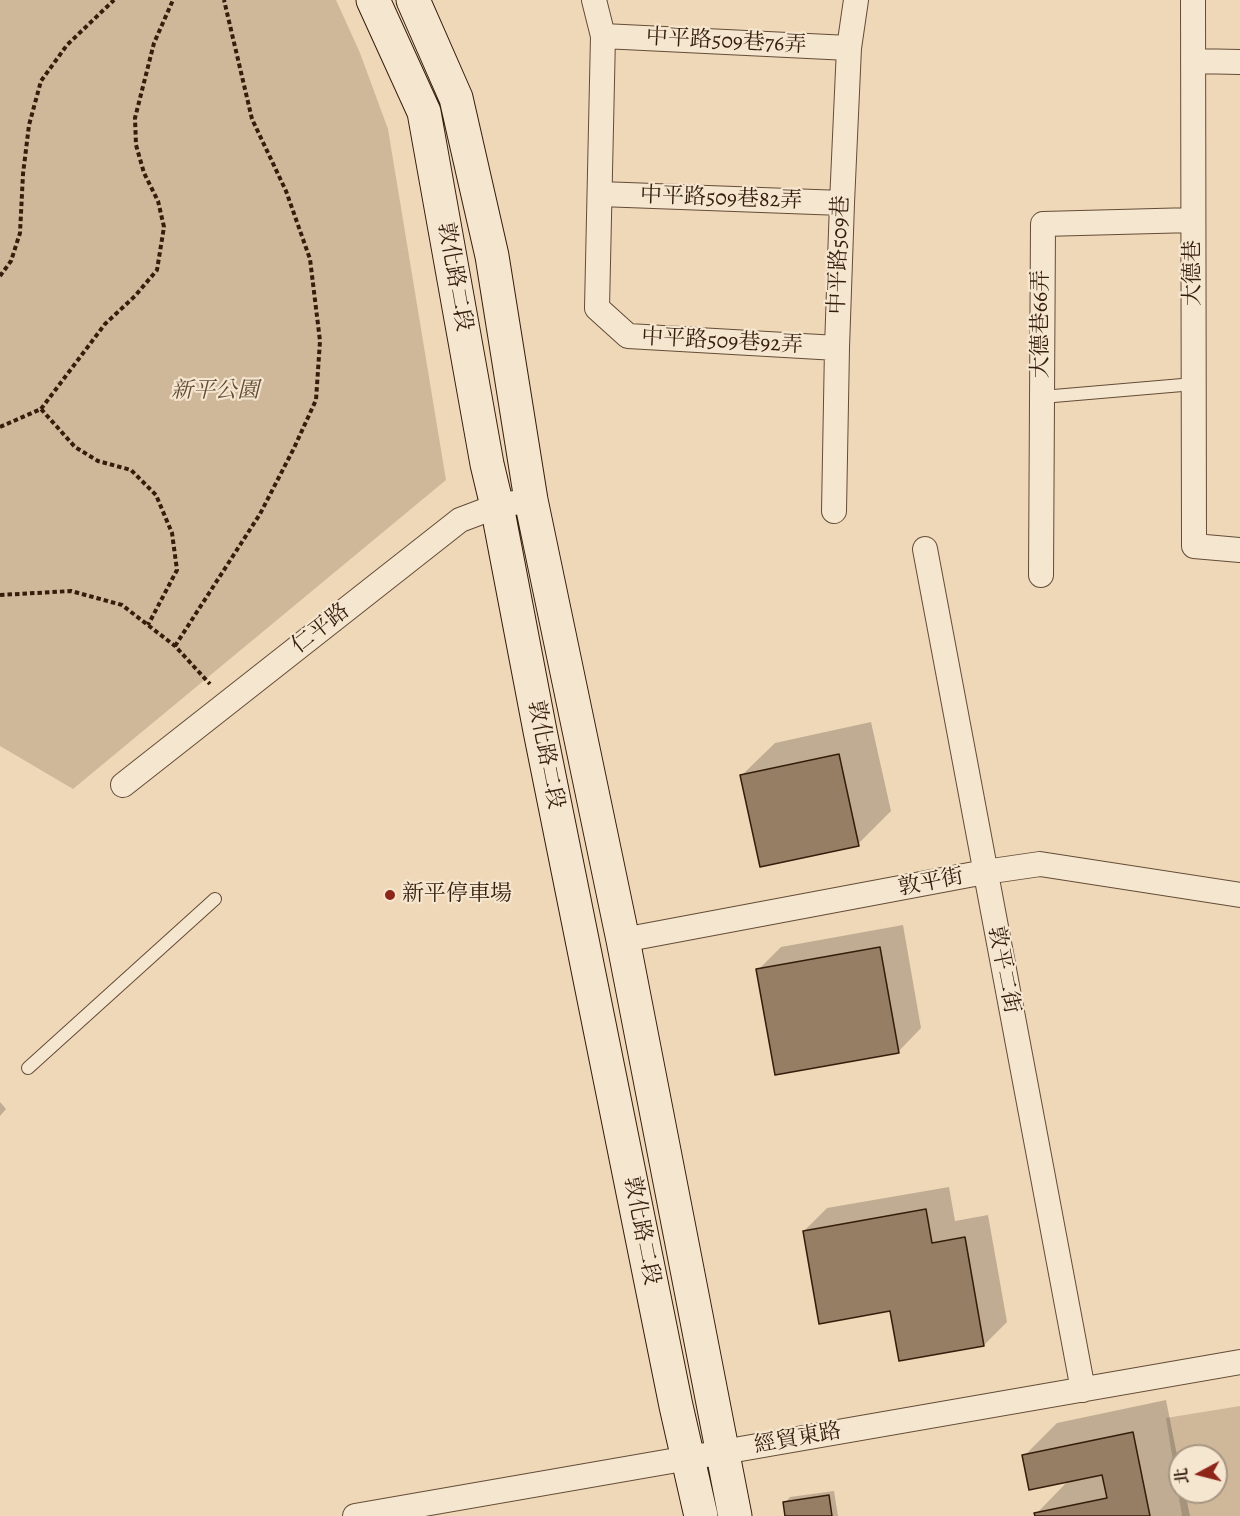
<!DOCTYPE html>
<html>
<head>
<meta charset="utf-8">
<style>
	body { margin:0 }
	#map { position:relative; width:1240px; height:1516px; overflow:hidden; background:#efd8b7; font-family:Alegreya,"Noto Serif TC",serif }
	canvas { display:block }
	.north { position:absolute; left:1168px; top:1444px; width:60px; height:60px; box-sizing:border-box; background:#f5e6d0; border:2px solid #a89682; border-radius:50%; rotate:263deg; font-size:16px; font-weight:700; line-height:24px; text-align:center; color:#351d0c }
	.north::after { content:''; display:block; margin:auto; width:21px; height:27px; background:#8f2418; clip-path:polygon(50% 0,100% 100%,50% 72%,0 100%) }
</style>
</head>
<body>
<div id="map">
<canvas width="1240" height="1516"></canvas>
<div class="north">北</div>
</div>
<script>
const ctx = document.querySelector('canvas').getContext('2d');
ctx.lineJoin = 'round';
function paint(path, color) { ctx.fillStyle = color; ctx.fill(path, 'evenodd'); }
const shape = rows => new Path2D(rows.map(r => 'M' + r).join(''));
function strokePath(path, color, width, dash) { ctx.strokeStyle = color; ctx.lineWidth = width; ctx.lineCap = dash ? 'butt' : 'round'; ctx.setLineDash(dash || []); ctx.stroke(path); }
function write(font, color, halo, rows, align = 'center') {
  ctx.font = font + ' Alegreya,"Noto Serif TC",serif'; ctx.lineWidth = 4.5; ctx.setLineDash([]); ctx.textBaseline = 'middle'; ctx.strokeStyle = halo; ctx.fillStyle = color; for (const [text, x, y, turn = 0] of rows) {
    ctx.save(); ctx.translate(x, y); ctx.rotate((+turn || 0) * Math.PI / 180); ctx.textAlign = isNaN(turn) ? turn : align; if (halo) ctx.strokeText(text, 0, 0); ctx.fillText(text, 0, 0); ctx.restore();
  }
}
paint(shape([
	[0,0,336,0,360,53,388,129,446,480,73,789,0,746],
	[1240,1406,1240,1516,1182,1516,1166,1418],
	[1180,1456,1216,1456,1216,1492,1180,1492]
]), '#cfb89a');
paint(shape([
	[871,722,891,811,858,844,742,775,775,743],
	[903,925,921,1028,898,1052,758,970,781,947],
	[0,1102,6,1109,0,1116],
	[949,1187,955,1221,988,1215,1007,1322,984,1345,891,1310,804,1231,827,1208],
	[1166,1400,1180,1470,1180,1492,1185,1492,1190,1516,1036,1516,1036,1514,1069,1480,1024,1456,1057,1423],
	[834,1491,838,1516,787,1516,785,1503,790,1497]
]), '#0003');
const building = shape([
	[839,754,859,846,760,867,740,775,839,754],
	[880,947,899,1053,775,1075,756,969,880,947],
	[926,1209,932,1243,965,1237,984,1346,899,1361,890,1311,819,1324,803,1231,926,1209],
	[1133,1432,1150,1516,1035,1516,1034,1513,1107,1498,1102,1475,1029,1490,1022,1455,1133,1432],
	[829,1495,832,1516,785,1516,783,1502,829,1495]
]);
paint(building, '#967e65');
strokePath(building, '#351d0c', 1.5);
const lane = shape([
	[1042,397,1194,384],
	[28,1068,215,899]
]);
const street = shape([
	[594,0,603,36,597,308,628,336,837,348],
	[1193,0,1194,546,1240,550],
	[603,36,849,48],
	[1193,61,1240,62],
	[600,194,842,203],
	[834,511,837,348,842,203,849,48,856,0],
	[925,549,1083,1390],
	[1041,575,1043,224,1193,220],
	[123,785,460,520,497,506,531,500],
	[623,940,985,872,1040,864,1240,895],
	[355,1516,1240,1362]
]);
const secondary = shape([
	[373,0,424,112,487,464,497,506,540,731,676,1406,701,1516],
	[413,0,456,98,492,256,531,500,623,940,735,1516]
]);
strokePath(lane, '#644c37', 14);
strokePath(street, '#644c37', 26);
strokePath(secondary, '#351d0c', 35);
strokePath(shape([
	[0,276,11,261,20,233,23,174,29,125,41,81,67,45,114,0],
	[41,409,105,324,135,296,157,270,164,227,158,201,144,173,136,145,135,118,154,43,173,0],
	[0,427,41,409,75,447,98,461,131,470,156,495,172,533,177,570,148,625],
	[0,595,71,591,122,605,175,646,210,684],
	[175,646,260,514,294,448,316,400,320,341,310,259,286,191,252,119,224,0]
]), '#351d0c', 4, [4.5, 3]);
strokePath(lane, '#f5e6d0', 12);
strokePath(street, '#f5e6d0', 24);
strokePath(secondary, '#f5e6d0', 33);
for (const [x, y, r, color] of [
	[390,895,6,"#8f2418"]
]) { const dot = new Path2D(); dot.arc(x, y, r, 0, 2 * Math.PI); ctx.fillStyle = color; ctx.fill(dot); strokePath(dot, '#f5e6d0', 2); }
write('22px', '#351d0c', '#f5e6d0', [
	["中平路509巷76弄",726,42,3],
	["中平路509巷82弄",721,199,2],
	["中平路509巷",840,255,-88],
	["大德巷",1194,273,-90],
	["敦化路二段",454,277,80],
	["大德巷66弄",1042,324,-90],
	["中平路509巷92弄",722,342,3],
	["仁平路",321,629,-38],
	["敦化路二段",545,755,79],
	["敦平街",931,883,-11],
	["敦平二街",1003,970,79],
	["敦化路二段",641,1231,79],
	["經貿東路",798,1439,-10]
]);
write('italic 22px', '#634c37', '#f5e6d0', [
	["新平公園",215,392]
]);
write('22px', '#351d0c', '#f5e6d0', [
	["新平停車場",402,895]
], 'left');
</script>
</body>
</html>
